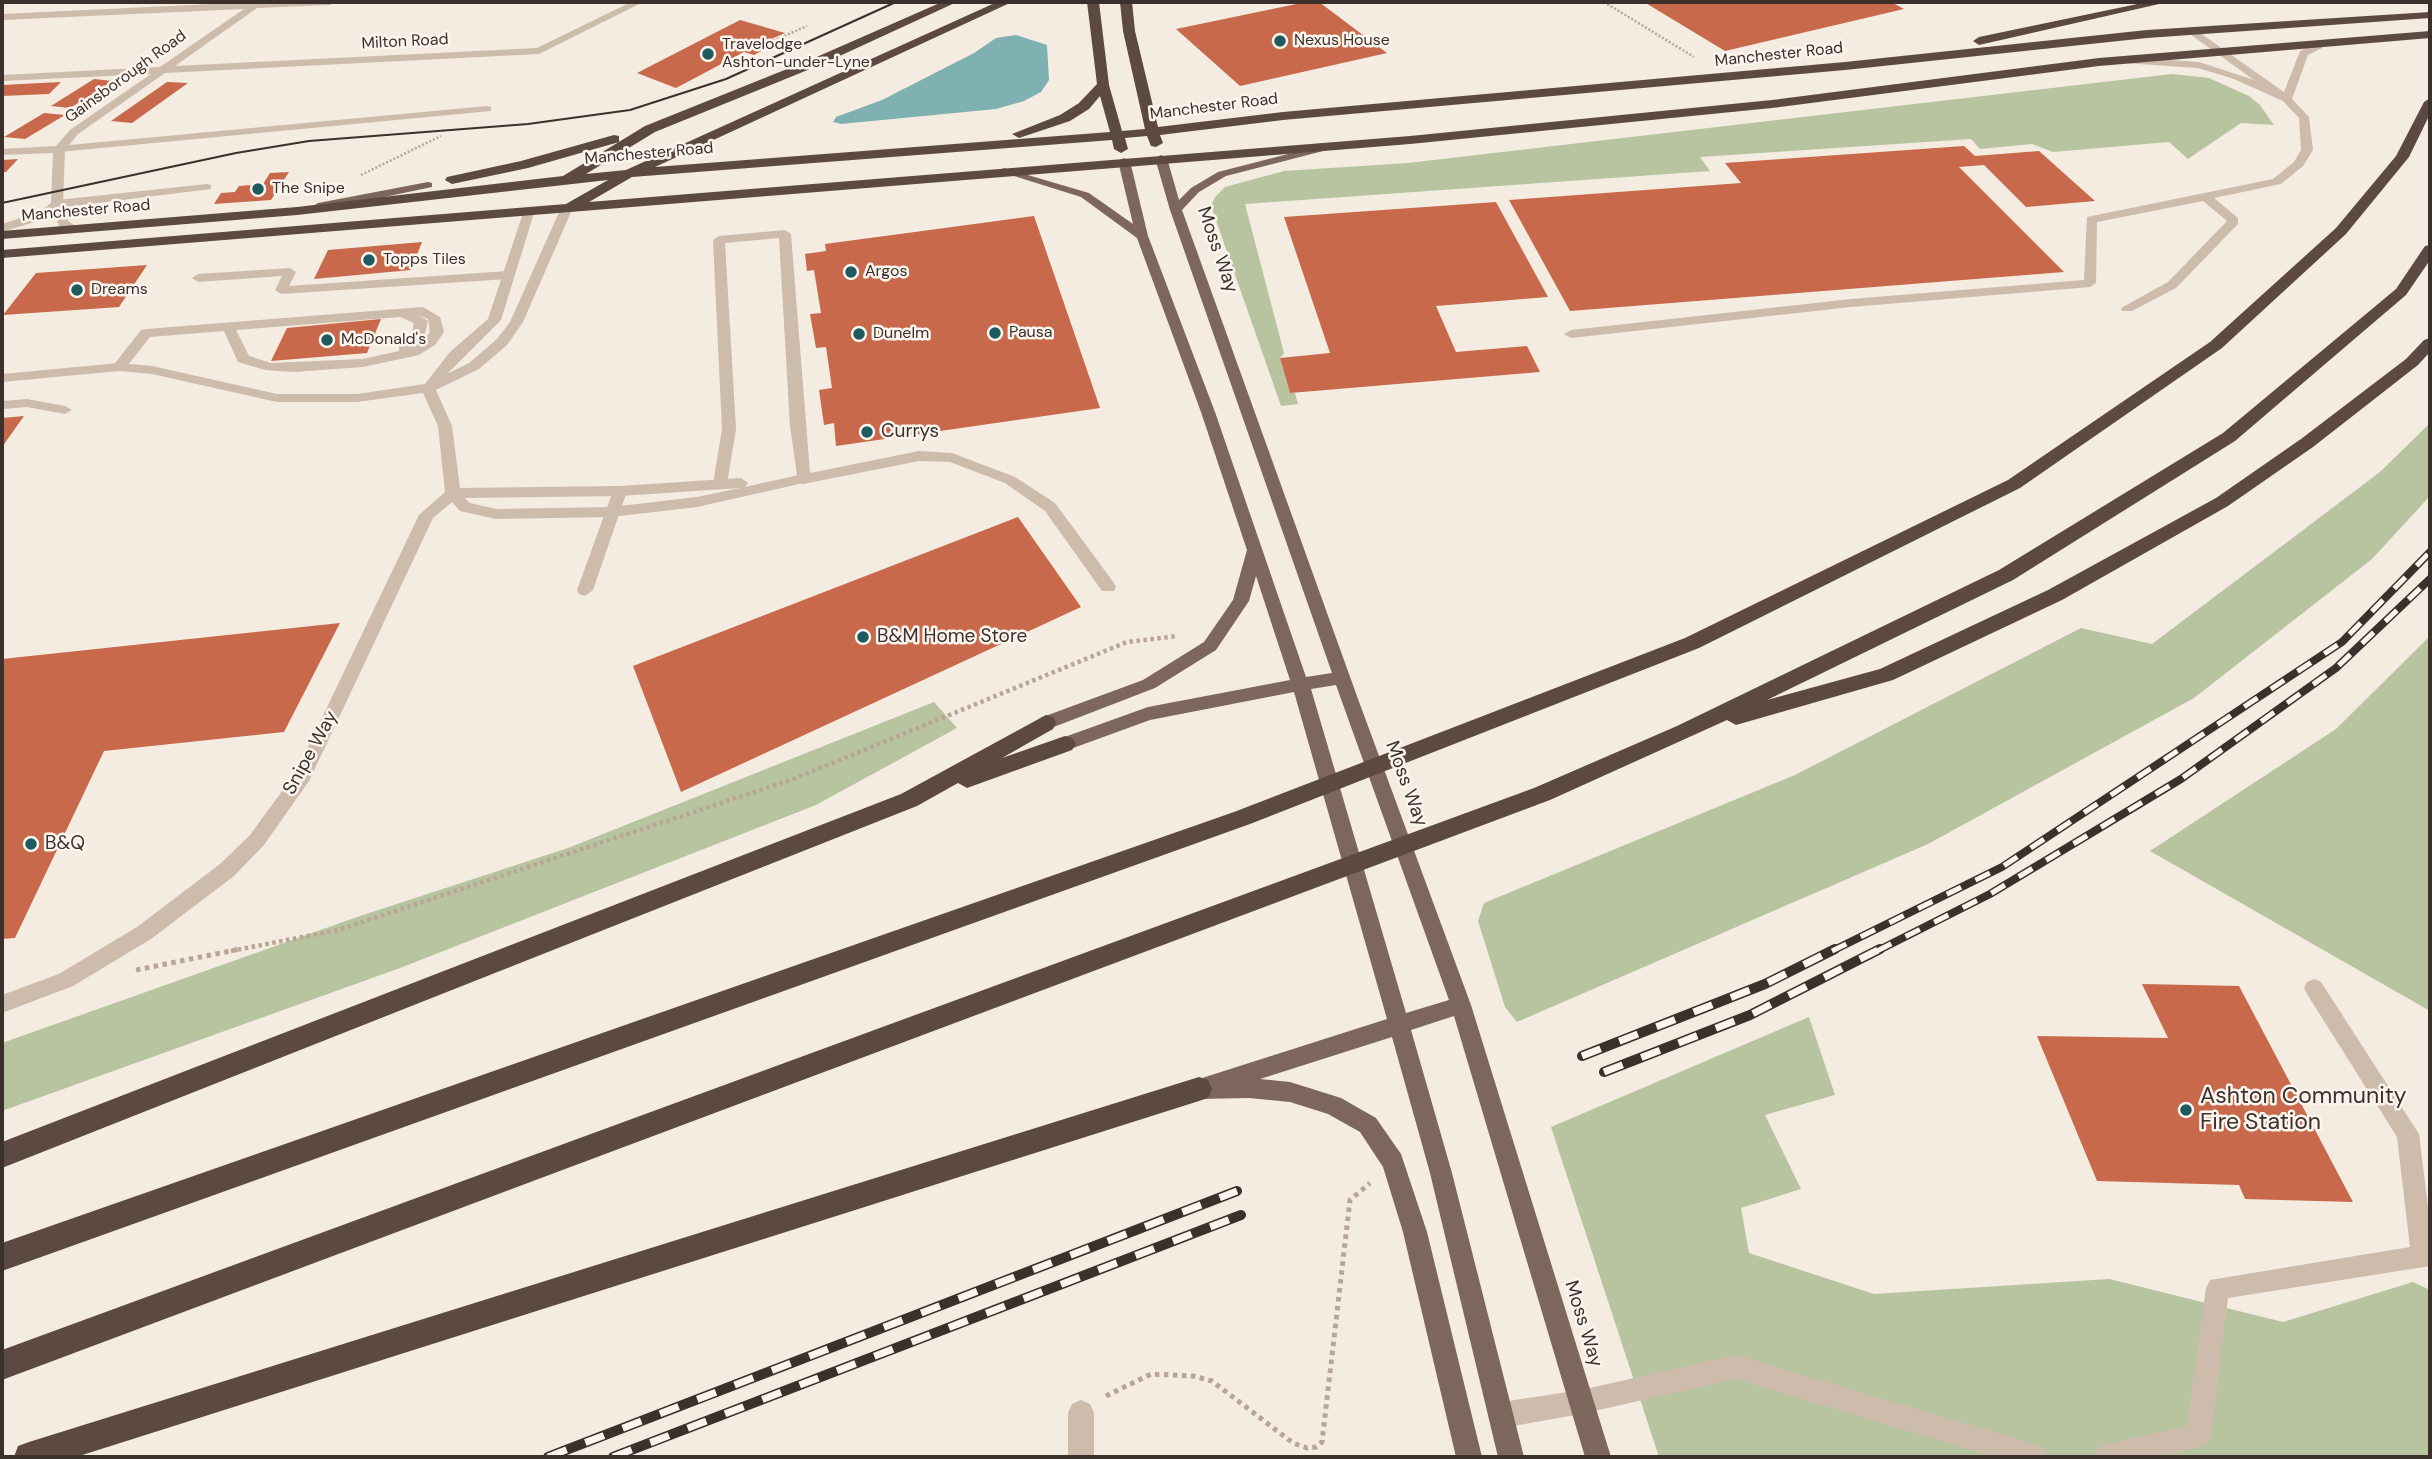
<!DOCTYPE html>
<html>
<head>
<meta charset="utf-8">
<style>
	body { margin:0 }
	#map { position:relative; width:2432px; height:1459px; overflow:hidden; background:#f4ebe1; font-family:"DM Sans",sans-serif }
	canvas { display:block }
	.frame { position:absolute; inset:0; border:4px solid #3b302b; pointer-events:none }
</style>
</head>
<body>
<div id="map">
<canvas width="2432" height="1459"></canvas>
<div class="frame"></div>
</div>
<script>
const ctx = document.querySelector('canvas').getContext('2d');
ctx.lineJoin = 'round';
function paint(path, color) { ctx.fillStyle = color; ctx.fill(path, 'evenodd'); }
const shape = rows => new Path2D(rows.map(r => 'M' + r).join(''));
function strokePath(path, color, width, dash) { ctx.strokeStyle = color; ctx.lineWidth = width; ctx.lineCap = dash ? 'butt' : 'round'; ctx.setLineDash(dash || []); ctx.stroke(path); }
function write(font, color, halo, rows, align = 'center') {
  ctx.font = font + ' "DM Sans",sans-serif'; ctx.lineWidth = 5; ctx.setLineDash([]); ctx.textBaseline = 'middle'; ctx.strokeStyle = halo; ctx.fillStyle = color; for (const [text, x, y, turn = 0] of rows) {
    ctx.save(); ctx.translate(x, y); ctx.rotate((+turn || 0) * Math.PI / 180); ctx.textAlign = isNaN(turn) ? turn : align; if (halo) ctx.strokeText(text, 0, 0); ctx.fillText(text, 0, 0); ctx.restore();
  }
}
paint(shape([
	[2172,74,2209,78,2249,96,2260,105,2274,125,2241,123,2188,159,2169,142,2053,152,2032,144,1980,149,1971,139,1700,157,1710,171,1245,204,1284,353,1280,358,1290,393,1295,393,1298,404,1281,406,1211,206,1215,197,1225,187,1284,171,1408,163],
	[2430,423,2430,496,2372,559,2194,698,1928,844,1517,1022,1505,1007,1478,921,1484,903,1795,775,2081,628,2152,644,2380,472],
	[2430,636,2430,1011,2150,851,2336,729],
	[934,702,957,728,816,805,400,968,2,1111,2,1043,360,916,568,848],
	[1809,1017,1835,1095,1765,1115,1801,1189,1741,1208,1749,1253,1874,1294,2109,1279,2283,1322,2413,1282,2430,1290,2430,1457,1659,1457,1551,1127]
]), '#b8c4a0');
paint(shape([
	[1016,35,1047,45,1049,80,1041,92,1024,101,996,109,841,124,833,122,836,117,882,100,974,53,996,38]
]), '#7fb0b2');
paint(shape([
	[1306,2,1319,2,1387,53,1240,86,1176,29],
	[1644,2,1891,2,1904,9,1725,51],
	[740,20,785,33,762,43,771,46,754,55,744,52,676,88,637,73],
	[94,79,113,81,70,108,51,106],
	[61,82,49,94,2,96,2,85],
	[167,82,188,83,132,123,111,121],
	[44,113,65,115,25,139,4,137],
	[1964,146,1975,156,2039,151,2095,201,2026,207,1984,165,1959,167,2064,272,1570,311,1509,200,1741,183,1725,163],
	[18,159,6,172,2,172,2,160],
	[289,172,271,200,214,204,221,193,235,192,239,186,263,184,270,173],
	[1496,202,1548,297,1436,306,1456,352,1527,346,1540,372,1290,393,1280,358,1330,353,1284,217],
	[1034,216,1100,408,836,446,834,423,824,425,819,390,832,388,826,347,816,348,810,314,821,313,814,270,807,271,805,254,826,251,825,244],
	[422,242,411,270,314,279,328,250],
	[147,265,119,307,3,315,36,273],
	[381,319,367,353,271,361,287,328],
	[24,416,2,447,2,418],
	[1018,517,1081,607,681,792,633,666],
	[340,623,284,732,104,751,15,938,2,939,2,659],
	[2142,984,2239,986,2353,1202,2245,1199,2239,1185,2097,1181,2037,1036,2168,1038]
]), '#c8694b');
strokePath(shape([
	[1604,2,1694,57],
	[766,44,807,26],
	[361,175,441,136]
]), '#b9a596', 2.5, [2, 2]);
strokePath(shape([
	[231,951,338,930,796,778,1127,642,1178,636]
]), '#b9a596', 4.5, [3.5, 3.5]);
strokePath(shape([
	[136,970,240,949],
	[1106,1396,1151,1374,1193,1376,1212,1381,1293,1443,1307,1448,1316,1447,1322,1442,1350,1200,1370,1183]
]), '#b9a596', 5, [4.5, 4.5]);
paint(shape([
	[2187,28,2193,28,2284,92,2300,51,2314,44,2322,44,2322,48,2308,55,2292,99,2309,117,2313,150,2303,166,2281,184,2214,198,2238,218,2238,224,2176,288,2132,311,2122,311,2121,308,2168,282,2227,221,2203,201,2097,222,2096,283,2090,287,1851,307,1571,338,1564,334,1571,330,1851,299,2084,280,2087,217,2273,179,2294,162,2301,150,2299,118,2283,101,2234,79,2198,68,2124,63,2119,60,2124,57,2199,62,2254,80,2187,32,2187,28],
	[487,106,491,107,491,111,59,152,53,149,59,146,487,106],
	[207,184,211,185,211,189,57,208,51,204,57,200,207,184],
	[785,230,791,234,810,473,919,451,952,453,1015,477,1055,503,1114,583,1116,587,1114,591,1102,591,1045,511,1005,483,950,462,919,461,803,484,798,482,790,426,779,238,725,243,736,429,727,484,720,489,715,487,713,484,722,429,713,240,719,236,785,230],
	[290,268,296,272,289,286,508,271,514,275,508,279,281,294,275,290,282,276,198,282,192,278,198,274,290,268],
	[423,307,440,317,444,332,435,345,419,355,363,367,294,372,265,370,238,362,224,331,150,337,124,370,119,371,112,367,141,330,146,329,423,307],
	[418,315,428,319,430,332,423,341,428,321,418,315],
	[400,317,414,323,410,341,399,346,399,351,363,359,271,363,249,356,236,330,400,317],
	[27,399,65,406,72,410,65,414,27,407,2,409,2,401,27,399],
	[620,486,627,491,593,590,585,596,579,594,577,590,613,491,620,486],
	[2314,979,2321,982,2419,1134,2430,1223,2430,1266,2228,1298,2211,1436,2207,1445,2161,1457,2094,1457,2098,1448,2107,1444,2187,1426,2206,1288,2210,1280,2410,1247,2397,1137,2307,994,2304,988,2307,982,2314,979],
	[1736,1355,2035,1444,2044,1448,2048,1457,1994,1457,1736,1379,1581,1414,1502,1428,1493,1424,1489,1415,1493,1406,1502,1402,1581,1390,1736,1355]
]), '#cdbbac');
paint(shape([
	[335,2,330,5,257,8,175,66,537,48,631,2,643,2,539,54,165,73,78,134,65,150,63,204,68,221,77,227,77,233,69,233,59,226,54,212,47,218,2,232,2,224,39,212,51,203,53,153,2,155,2,149,56,146,70,130,151,74,2,81,2,75,160,67,244,9,2,20,2,14,254,2,335,2],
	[566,206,572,210,523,322,507,345,479,369,436,390,452,426,460,488,620,486,741,478,748,483,745,487,803,474,810,479,808,482,697,507,611,517,496,519,460,511,452,502,433,518,309,781,264,845,234,876,151,939,73,986,2,1013,2,995,59,974,137,927,220,864,250,835,296,772,419,515,445,492,438,426,423,393,357,402,277,402,152,374,119,371,2,382,2,374,119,363,152,366,277,394,357,394,425,384,450,352,488,319,524,210,534,213,501,320,447,374,469,363,497,339,510,322,560,210,566,206],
	[740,488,697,497,611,507,496,509,470,503,465,498,620,496,740,488],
	[1081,1400,1090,1404,1094,1413,1094,1457,1068,1457,1068,1413,1072,1404,1081,1400]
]), '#cdbbac');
paint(shape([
	[1327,144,1331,145,1331,149,1226,176,1199,192,1182,210,1358,699,1471,1005,1611,1457,1585,1457,1454,1016,1411,1030,1452,1173,1524,1457,1498,1457,1430,1173,1392,1037,1260,1079,1290,1082,1341,1098,1376,1118,1401,1154,1427,1232,1482,1457,1456,1457,1403,1232,1383,1167,1360,1132,1328,1114,1290,1102,1249,1098,1199,1099,1191,1096,1188,1089,1191,1082,1199,1079,1387,1019,1294,692,1150,720,1065,751,1059,749,1056,744,1059,739,1148,707,1290,680,1256,576,1249,601,1216,650,1155,688,1046,730,1040,728,1037,723,1040,718,1143,680,1204,642,1233,600,1247,550,1201,412,1137,238,1081,197,998,171,1004,168,1089,193,1133,224,1118,161,1124,158,1130,161,1148,236,1215,412,1306,677,1332,673,1170,210,1155,158,1161,155,1167,158,1179,200,1191,188,1218,172,1327,144],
	[1336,685,1449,1000,1406,1013,1311,689,1336,685],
	[428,182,432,183,432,187,318,211,312,207,318,203,428,182]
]), '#7d675c');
paint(shape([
	[942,2,957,2,820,65,655,132,586,174,626,170,997,2,1012,2,655,167,1110,132,1100,96,1089,109,1070,121,1019,138,1012,134,1060,115,1079,103,1097,84,1087,2,1099,2,1109,85,1122,131,1145,129,1123,31,1120,2,1132,2,1135,31,1158,127,1283,112,1845,62,2147,30,2430,12,2430,18,2147,38,1845,70,1283,120,1160,135,1163,143,1156,147,1151,146,1147,136,1125,138,1128,149,1121,153,1114,149,1112,140,632,177,589,202,1410,136,1772,100,2099,58,2430,31,2430,38,2099,66,1772,108,1410,144,2,258,2,250,566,204,608,180,297,215,2,239,2,231,297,207,563,176,645,126,812,59,942,2],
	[2147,2,2168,2,1979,45,1973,41,1979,37,2147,2],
	[2430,98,2430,114,2409,157,2346,234,2222,348,2020,488,1699,648,1250,824,2,1271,2,1243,1234,812,1685,638,2008,480,2210,342,2336,228,2396,156,2424,102,2430,98],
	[614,135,619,136,619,142,528,168,452,184,445,180,447,177,521,161,614,135],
	[2430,245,2430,260,2406,295,2235,441,2013,580,1767,700,1880,669,2048,590,2216,498,2301,439,2406,359,2424,340,2430,338,2430,352,2418,365,2313,447,2228,506,2062,600,1893,680,1736,725,1727,720,1550,800,2,1380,2,1350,1534,788,1677,726,1999,570,2223,433,2396,289,2425,246,2430,245],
	[1046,715,1053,717,1056,723,1053,729,1002,758,1065,736,1072,738,1076,744,1072,750,967,788,958,783,917,806,2,1168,2,1142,901,794,1046,715],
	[1199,1077,1208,1080,1212,1089,1208,1098,1199,1101,76,1457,14,1457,18,1446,29,1442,1199,1077]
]), '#5c4a42');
strokePath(shape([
	[2,203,236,153,309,141,528,124,630,110,726,79,896,2]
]), '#3b302b', 2);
const railFar1 = shape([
	[1832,951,2002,867,2342,642,2430,552],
	[1877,951,1990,894,2181,779,2336,668,2430,579]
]);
const rail = shape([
	[1582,1056,1765,984,1835,949],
	[1604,1072,1750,1015,1880,949],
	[548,1457,1237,1191],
	[613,1457,1241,1215]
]);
strokePath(railFar1, '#3b302b', 8);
strokePath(rail, '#3b302b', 10);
strokePath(railFar1, '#fbf5ee', 5, [16]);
strokePath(rail, '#fbf5ee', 7, [20]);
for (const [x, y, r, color] of [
	[1280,41,7,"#1f5a5e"],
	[708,54,7,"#1f5a5e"],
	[258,189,7,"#1f5a5e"],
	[369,260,7,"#1f5a5e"],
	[851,272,7,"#1f5a5e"],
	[77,290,7,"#1f5a5e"],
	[995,333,7,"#1f5a5e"],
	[859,334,7,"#1f5a5e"],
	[327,340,7,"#1f5a5e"],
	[867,432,7,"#1f5a5e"],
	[863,637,7,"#1f5a5e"],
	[31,844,7,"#1f5a5e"],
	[2186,1110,7,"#1f5a5e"]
]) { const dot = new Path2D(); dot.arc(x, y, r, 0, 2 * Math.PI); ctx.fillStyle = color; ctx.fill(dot); strokePath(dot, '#fbf5ee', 2.5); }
write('16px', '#3b302b', '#fbf5ee', [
	["Nexus House",1294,41],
	["Travelodge",722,45],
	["Ashton-under-Lyne",722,63],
	["The Snipe",272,189],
	["Topps Tiles",383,260],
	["Argos",865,272],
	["Dreams",91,290],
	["Pausa",1009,333],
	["Dunelm",873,334],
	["McDonald's",341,340]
], 'left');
write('16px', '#3b302b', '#fbf5ee', [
	["Milton Road",405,42,-3],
	["Manchester Road",1779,55,-6],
	["Gainsborough Road",126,77,-36],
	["Manchester Road",1214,107,-7],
	["Manchester Road",649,154,-5],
	["Manchester Road",86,211,-5]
]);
write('19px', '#3b302b', '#fbf5ee', [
	["Moss Way",1217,250,71],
	["Snipe Way",311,753,-61],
	["Moss Way",1406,784,70],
	["Moss Way",1583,1324,73]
]);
write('19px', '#3b302b', '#fbf5ee', [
	["Currys",881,432],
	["B&M Home Store",877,637],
	["B&Q",45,844]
], 'left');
write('23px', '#3b302b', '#fbf5ee', [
	["Ashton Community",2200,1097],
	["Fire Station",2200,1123]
], 'left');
</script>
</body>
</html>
